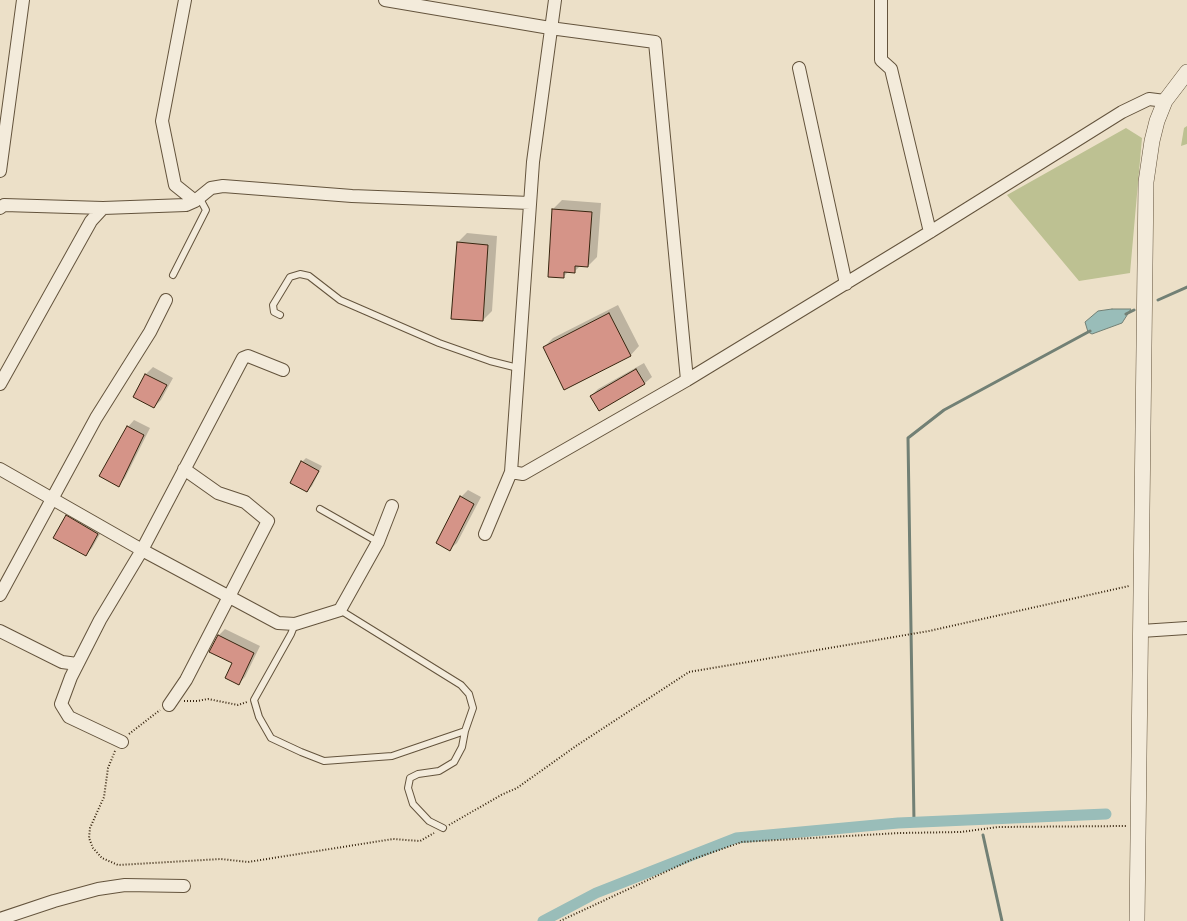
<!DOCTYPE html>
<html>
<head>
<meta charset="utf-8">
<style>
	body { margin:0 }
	canvas { display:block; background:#ece0c8 }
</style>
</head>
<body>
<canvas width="1187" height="921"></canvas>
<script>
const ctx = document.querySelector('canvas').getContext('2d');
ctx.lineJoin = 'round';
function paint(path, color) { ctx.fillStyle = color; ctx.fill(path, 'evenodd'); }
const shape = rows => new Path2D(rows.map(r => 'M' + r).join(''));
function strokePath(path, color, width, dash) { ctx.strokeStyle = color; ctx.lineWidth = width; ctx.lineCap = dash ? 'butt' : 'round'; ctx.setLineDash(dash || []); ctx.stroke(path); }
paint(shape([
	[1187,126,1187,144,1181,146,1184,128],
	[1126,128,1142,138,1130,273,1079,281,1007,195]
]), '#bdc192');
const water = shape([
	[1112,309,1131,309,1122,323,1092,334,1088,332,1085,322,1098,311,1112,309]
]);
paint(water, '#99bdb9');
strokePath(water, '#728075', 1);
paint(shape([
	[562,200,601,203,597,257,588,266,580,266,574,272,569,271,563,277,553,209],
	[467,233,497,236,492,311,483,320,457,243],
	[618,305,639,346,630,356,544,347,553,338],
	[644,363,652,377,645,383,599,410,591,396,598,389],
	[153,367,173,378,161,400,154,407,134,396,146,374],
	[134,420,150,428,125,478,119,485,128,427],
	[306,458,322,466,312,486,307,491,302,462],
	[468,490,481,497,457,543,450,549,461,497],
	[73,509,104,527,92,548,85,555,67,516],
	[225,629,260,646,245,677,238,684,234,662,218,636]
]), '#0003');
strokePath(shape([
	[1158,300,1187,287],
	[1126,314,1134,310],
	[914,822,908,438,944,410,1090,331],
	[983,835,1002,921]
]), '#728075', 3);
strokePath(shape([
	[543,921,596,893,736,838,898,823,1106,814]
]), '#99bdb9', 11);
const building = shape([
	[552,209,592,212,588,267,575,266,575,273,564,272,564,278,548,277,552,209],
	[457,242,488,245,483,321,451,319,457,242],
	[609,313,631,356,564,390,543,347,609,313],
	[636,369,645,384,599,411,590,396,636,369],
	[145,374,167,385,154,408,133,397,145,374],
	[127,426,144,435,119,487,99,476,127,426],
	[301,461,319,471,307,492,290,483,301,461],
	[460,496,474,504,450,551,436,543,460,496],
	[66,515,98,534,86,556,53,538,66,515],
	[218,635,254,653,239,685,225,678,232,663,209,652,218,635]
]);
paint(building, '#d59488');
strokePath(building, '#37250f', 1);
const service = shape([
	[173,275,206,210,199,197],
	[280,315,274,312,273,305,290,277,300,274,309,276,340,300,439,343,490,361,518,368],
	[320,509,378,542],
	[295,624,291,634,254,700,259,717,271,738,301,752,324,761,392,756,465,731,473,708,469,694,461,685,340,610],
	[443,828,429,821,413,804,408,788,410,778,418,774,439,771,454,762,462,747,465,731]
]);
const minor = shape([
	[185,0,162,121,175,185,195,201],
	[385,0,550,28,655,42,687,380],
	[881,0,881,60,891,69,930,232],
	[799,68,846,284],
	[0,171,23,0],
	[0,208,4,205,103,208],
	[0,384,91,221,103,208,186,205,195,201,211,188,223,186,352,196,530,203],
	[0,469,142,550,278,623,295,624,340,610,378,542,392,506],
	[511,472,523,474,687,380,930,232,1122,112,1149,99,1165,101],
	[485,534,511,472,533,162,555,0],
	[0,595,96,418,150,332,166,300],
	[0,631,62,662,77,664],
	[1141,631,1187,628],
	[169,705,186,680,268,521,245,502,218,493,184,469],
	[122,742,69,717,61,704,71,677,100,620,142,550,243,358,248,356,283,370],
	[0,919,54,901,98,889,125,885,184,886]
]);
const tertiary = shape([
	[1137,921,1146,182,1152,141,1157,121,1165,101,1187,72]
]);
strokePath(service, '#64543d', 8);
strokePath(minor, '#64543d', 14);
strokePath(tertiary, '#64543d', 16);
strokePath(shape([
	[184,701,197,701,208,699,238,705,247,702],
	[129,734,160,710],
	[115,751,108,768,104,797,90,828,89,838,93,848,102,858,118,865,221,859,248,862,393,839,420,841,434,833],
	[449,825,501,795,517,788,576,746,689,672,929,631,1129,586],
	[560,921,693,859,742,842,900,833,961,832,998,827,1126,826]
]), '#37250f', 2, [1, 2]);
strokePath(service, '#f3ebdb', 6);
strokePath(minor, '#f3ebdb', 12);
strokePath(tertiary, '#f3ebdb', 15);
</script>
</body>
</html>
